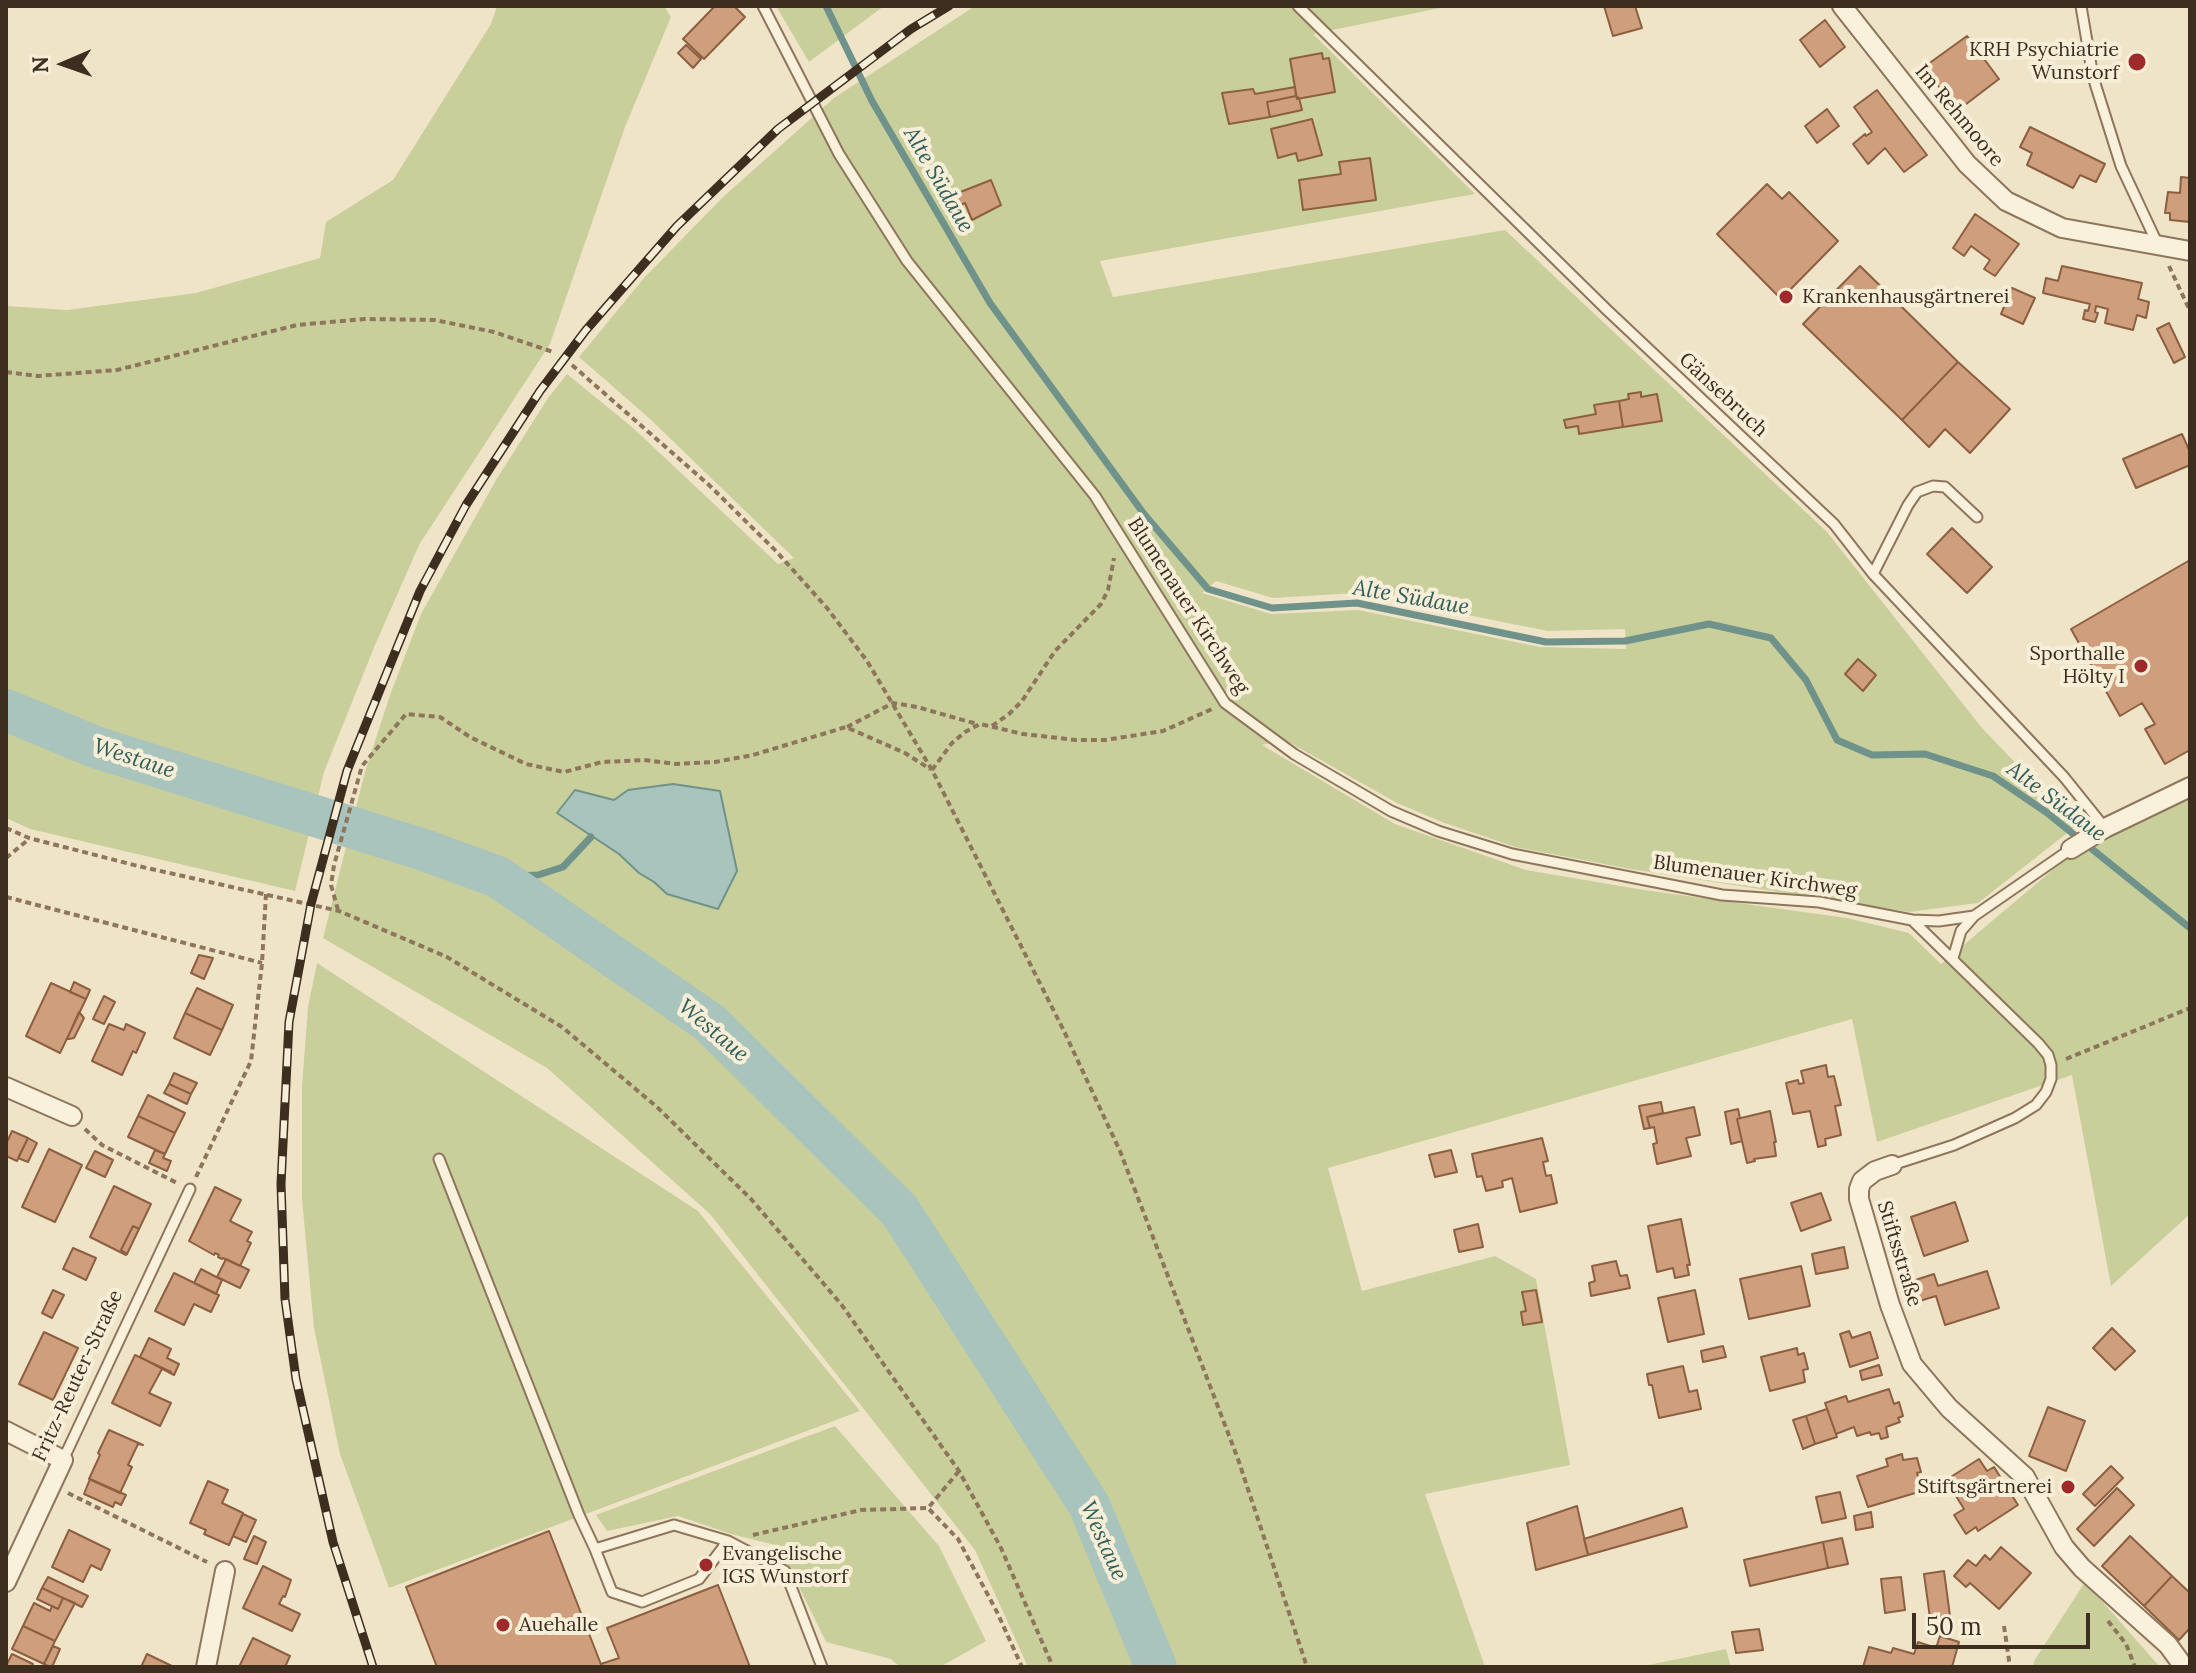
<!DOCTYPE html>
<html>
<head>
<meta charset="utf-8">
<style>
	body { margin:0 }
	#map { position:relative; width:2196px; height:1673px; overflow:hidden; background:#f0e4c8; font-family:Lora,serif }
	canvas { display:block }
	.frame { position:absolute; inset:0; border:8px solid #3d2e20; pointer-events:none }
	.north { position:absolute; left:24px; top:24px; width:80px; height:80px; -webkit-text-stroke:6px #f7eed8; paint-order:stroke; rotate:268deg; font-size:22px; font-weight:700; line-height:32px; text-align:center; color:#3d2e20 }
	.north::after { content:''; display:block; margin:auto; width:28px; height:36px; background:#3d2e20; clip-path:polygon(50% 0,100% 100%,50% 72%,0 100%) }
	.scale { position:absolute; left:1912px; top:1613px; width:178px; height:36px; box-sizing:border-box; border:4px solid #3d2e20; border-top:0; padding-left:10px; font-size:24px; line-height:28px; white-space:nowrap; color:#3d2e20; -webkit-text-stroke:6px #f7eed8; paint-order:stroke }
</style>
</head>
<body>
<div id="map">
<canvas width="2196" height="1673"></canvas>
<div class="frame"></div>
<div class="north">N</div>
<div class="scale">50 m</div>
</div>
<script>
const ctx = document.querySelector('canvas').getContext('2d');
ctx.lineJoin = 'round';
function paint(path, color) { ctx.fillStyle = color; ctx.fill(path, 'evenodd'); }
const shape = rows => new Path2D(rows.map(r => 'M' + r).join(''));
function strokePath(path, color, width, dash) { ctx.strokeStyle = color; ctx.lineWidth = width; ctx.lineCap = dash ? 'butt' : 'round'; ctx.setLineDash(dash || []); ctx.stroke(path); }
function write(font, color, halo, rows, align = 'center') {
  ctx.font = font + ' Lora,serif'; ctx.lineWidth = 8; ctx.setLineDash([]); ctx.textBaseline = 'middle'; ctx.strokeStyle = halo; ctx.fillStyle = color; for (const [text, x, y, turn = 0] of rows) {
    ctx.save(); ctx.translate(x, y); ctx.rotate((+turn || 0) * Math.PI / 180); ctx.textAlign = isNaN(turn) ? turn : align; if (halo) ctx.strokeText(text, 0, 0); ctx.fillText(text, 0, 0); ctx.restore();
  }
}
paint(shape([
	[497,6,664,6,671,17,625,127,550,344,419,545,375,645,324,772,295,891,30,829,6,818,6,306,67,310,196,293,320,258,326,222,393,180,491,24],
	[776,6,884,6,809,62],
	[975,6,1450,6,1313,34,1475,194,1100,261,1113,297,1505,230,1827,532,1982,728,2076,826,1978,903,1909,912,1630,869,1515,847,1442,822,1397,803,1285,740,1262,745,1395,824,1526,870,1644,890,1847,918,1909,933,1941,964,2081,846,2190,793,2190,1214,2111,1286,2072,1075,1877,1142,1852,1019,1328,1168,1362,1291,1495,1256,1536,1279,1570,1465,1425,1494,1485,1667,1028,1667,975,1550,710,1214,547,1068,323,938,365,772,390,695,421,614,496,480,548,398,567,374,632,427,778,564,794,558,650,419,579,357,644,278,722,198,834,98],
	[1216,581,1273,598,1357,593,1548,631,1625,629,1626,649,1540,647,1358,610,1271,614,1202,593],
	[317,963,698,1211,860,1411,389,1588,340,1454,314,1328,302,1199,302,1086,308,1007],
	[835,1426,939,1546,986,1641,940,1667,900,1667,891,1659,826,1642,779,1546,731,1534,678,1516,607,1531,596,1515],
	[2085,1582,2160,1667,2033,1667,2034,1661],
	[1726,1649,1731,1667,1639,1667]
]), '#c9cf9b');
const water = shape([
	[673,784,720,791,737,871,718,909,667,894,654,882,639,873,619,854,557,813,575,790,614,800,628,790,673,784]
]);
paint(water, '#a9c4bc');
strokePath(water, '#6f938a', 2);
strokePath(shape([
	[826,6,872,101,990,303,1144,514,1208,589,1272,608,1357,603,1546,642,1625,641,1709,624,1771,638,1806,680,1837,740,1872,755,1925,754,1993,776,2046,812,2190,928],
	[498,877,538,875,563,867,591,837]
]), '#6f938a', 7);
strokePath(shape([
	[6,710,95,747,424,850,498,877,710,1023,900,1211,1089,1505,1156,1667]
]), '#a9c4bc', 42);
const building = shape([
	[715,6,734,6,745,17,704,59,683,39,715,6],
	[1604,6,1635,6,1642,28,1613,36,1604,6],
	[1825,20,1845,47,1820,67,1800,40,1825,20],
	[1967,36,1999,79,1957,111,1924,67,1967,36],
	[686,45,701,59,693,68,678,53,686,45],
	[1322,53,1323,59,1329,58,1335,92,1297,99,1290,59,1322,53],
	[1295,87,1296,96,1267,102,1270,117,1229,124,1222,93,1253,89,1255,94,1295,87],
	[1877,90,1927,155,1904,172,1885,148,1868,164,1853,144,1865,134,1866,136,1872,132,1854,107,1877,90],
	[1296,96,1299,98,1302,110,1270,117,1267,102,1296,96],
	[1827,109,1839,126,1817,143,1805,126,1827,109],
	[1312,119,1322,155,1298,161,1296,153,1278,158,1271,129,1312,119],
	[2030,127,2105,164,2096,182,2080,175,2073,188,2027,165,2032,153,2020,147,2030,127],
	[1370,158,1376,200,1303,210,1299,180,1341,174,1339,162,1370,158],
	[2181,177,2190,178,2190,222,2170,220,2170,213,2165,213,2168,192,2180,193,2181,177],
	[991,180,1001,205,972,220,965,203,957,206,953,195,991,180],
	[1767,184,1782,199,1789,192,1838,241,1781,299,1717,234,1767,184],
	[1975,214,2019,244,1995,276,1984,269,1990,260,1971,246,1964,256,1953,248,1975,214],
	[1860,266,1958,362,1902,420,1803,324,1860,266],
	[2062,266,2142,283,2138,299,2149,302,2146,318,2137,315,2133,330,2105,323,2108,309,2096,306,2095,312,2098,313,2095,322,2083,319,2085,310,2088,311,2090,304,2043,293,2046,278,2058,281,2062,266],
	[2012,288,2035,298,2023,324,2001,314,2012,288],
	[2169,323,2185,357,2174,363,2157,329,2169,323],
	[1958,362,2010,409,1970,453,1945,429,1929,447,1902,420,1958,362],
	[1641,392,1641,397,1657,394,1662,421,1623,427,1619,401,1629,399,1628,394,1641,392],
	[1619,401,1623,427,1579,434,1578,426,1566,428,1564,420,1596,414,1594,405,1619,401],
	[2182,434,2190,452,2190,465,2136,488,2123,459,2182,434],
	[1952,528,1992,567,1967,593,1927,554,1952,528],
	[2190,560,2190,750,2165,764,2145,729,2155,724,2142,703,2120,716,2071,629,2190,560],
	[1858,659,1876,675,1863,691,1845,674,1858,659],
	[199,955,213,958,204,979,191,973,199,955],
	[74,982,90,990,86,999,70,992,74,982],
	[51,983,86,999,60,1053,26,1036,51,983],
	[197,988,233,1005,222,1030,185,1013,197,988],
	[104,996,115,1002,104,1024,93,1019,104,996],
	[79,1012,84,1018,74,1038,69,1039,67,1039,79,1012],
	[185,1013,222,1030,210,1055,174,1038,185,1013],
	[109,1024,124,1030,126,1024,145,1033,136,1053,133,1051,122,1075,92,1061,109,1024],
	[1826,1065,1828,1077,1834,1076,1841,1105,1835,1106,1841,1135,1825,1139,1826,1145,1818,1147,1810,1111,1793,1114,1786,1083,1798,1080,1799,1084,1804,1083,1801,1071,1826,1065],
	[174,1073,197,1083,191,1094,169,1084,174,1073],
	[169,1084,191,1094,187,1104,164,1093,169,1084],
	[148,1095,185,1113,175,1133,138,1116,148,1095],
	[1661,1102,1663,1113,1647,1117,1650,1128,1644,1129,1639,1106,1661,1102],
	[1694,1107,1700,1135,1686,1138,1691,1156,1657,1164,1653,1144,1657,1143,1654,1127,1650,1128,1647,1117,1694,1107],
	[1738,1109,1740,1118,1737,1119,1742,1141,1731,1144,1725,1112,1738,1109],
	[1770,1111,1776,1142,1774,1142,1776,1156,1754,1159,1755,1161,1747,1163,1737,1119,1770,1111],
	[138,1116,175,1133,165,1154,128,1137,138,1116],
	[12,1131,28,1138,17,1161,6,1156,6,1144,12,1131],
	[28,1138,37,1143,28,1162,18,1158,28,1138],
	[1542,1138,1548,1161,1543,1162,1546,1176,1551,1175,1557,1203,1520,1212,1512,1178,1502,1181,1503,1187,1486,1191,1482,1176,1477,1177,1472,1154,1542,1138],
	[49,1149,82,1165,55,1222,22,1207,49,1149],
	[155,1150,165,1154,163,1158,171,1161,167,1171,149,1163,155,1150],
	[1451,1150,1457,1172,1435,1177,1429,1155,1451,1150],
	[95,1151,113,1160,105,1177,86,1168,95,1151],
	[114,1186,151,1204,139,1229,133,1226,121,1250,127,1254,126,1255,90,1237,114,1186],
	[215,1187,241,1200,230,1221,252,1232,247,1241,251,1243,240,1266,223,1258,222,1259,218,1257,219,1255,215,1253,214,1255,189,1241,215,1187],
	[1821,1193,1831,1220,1801,1231,1791,1203,1821,1193],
	[1955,1202,1968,1241,1924,1256,1911,1217,1955,1202],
	[1681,1219,1690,1265,1687,1265,1689,1275,1675,1278,1673,1268,1657,1272,1648,1226,1681,1219],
	[1478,1224,1483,1247,1459,1252,1454,1230,1478,1224],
	[133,1226,139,1229,127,1254,121,1250,133,1226],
	[1844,1247,1848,1268,1816,1274,1812,1254,1844,1247],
	[73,1248,96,1258,86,1280,63,1269,73,1248],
	[226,1259,249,1270,240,1288,217,1277,226,1259],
	[1616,1261,1620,1276,1627,1275,1630,1288,1591,1296,1589,1283,1595,1281,1592,1266,1616,1261],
	[1801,1266,1810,1306,1749,1319,1740,1279,1801,1266],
	[201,1269,222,1280,216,1294,194,1283,201,1269],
	[1987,1271,1999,1308,1945,1325,1936,1296,1913,1303,1906,1283,1934,1274,1938,1286,1987,1271],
	[174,1273,219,1295,211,1312,194,1304,184,1325,155,1311,174,1273],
	[53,1290,64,1295,52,1318,42,1313,53,1290],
	[1536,1290,1542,1322,1523,1325,1521,1312,1526,1311,1522,1292,1536,1290],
	[1695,1290,1704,1334,1668,1342,1658,1298,1695,1290],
	[2112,1328,2135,1351,2115,1370,2093,1348,2112,1328],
	[1849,1331,1852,1338,1870,1332,1878,1358,1850,1367,1840,1334,1849,1331],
	[44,1332,78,1348,53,1400,19,1384,44,1332],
	[149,1338,171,1349,167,1358,179,1364,174,1375,140,1357,149,1338],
	[1723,1346,1726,1357,1703,1362,1701,1351,1723,1346],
	[1797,1348,1798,1355,1804,1353,1808,1369,1803,1370,1805,1382,1770,1391,1761,1357,1797,1348],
	[135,1355,171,1372,162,1369,149,1393,171,1403,160,1426,112,1403,135,1355],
	[1879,1365,1882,1375,1862,1380,1860,1371,1879,1365],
	[1683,1366,1689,1392,1697,1390,1701,1409,1659,1418,1652,1385,1649,1385,1647,1374,1683,1366],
	[1889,1389,1894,1404,1899,1402,1903,1416,1898,1418,1900,1422,1886,1427,1888,1437,1881,1439,1879,1433,1871,1435,1870,1432,1857,1436,1854,1427,1836,1434,1825,1403,1846,1396,1848,1402,1889,1389],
	[2048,1407,2085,1421,2066,1471,2029,1456,2048,1407],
	[1827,1409,1837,1437,1815,1444,1806,1416,1827,1409],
	[1806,1416,1815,1444,1803,1449,1793,1420,1806,1416],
	[109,1430,143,1445,138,1444,128,1465,132,1467,120,1493,89,1479,100,1455,98,1453,109,1430],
	[1902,1454,1903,1460,1917,1458,1921,1472,1917,1473,1922,1491,1868,1507,1857,1476,1888,1466,1886,1459,1902,1454],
	[1979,1459,1987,1471,1994,1467,2018,1505,1978,1531,1976,1527,1966,1534,1954,1515,1964,1509,1946,1480,1979,1459],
	[2111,1466,2123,1478,2095,1506,2083,1494,2111,1466],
	[90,1479,126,1495,121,1505,115,1502,113,1507,84,1494,90,1479],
	[208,1481,228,1490,222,1503,243,1513,229,1545,204,1534,206,1530,190,1523,208,1481],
	[2117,1488,2134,1505,2094,1546,2077,1529,2117,1488],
	[1840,1492,1846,1518,1822,1523,1816,1497,1840,1492],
	[1577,1506,1588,1555,1536,1570,1527,1523,1577,1506],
	[1682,1508,1687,1527,1588,1555,1584,1539,1682,1508],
	[1871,1512,1873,1527,1856,1530,1854,1516,1871,1512],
	[243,1514,256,1520,246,1542,233,1536,243,1514],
	[69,1530,110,1550,101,1570,91,1565,83,1582,52,1567,69,1530],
	[549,1531,602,1667,437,1667,406,1587,549,1531],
	[254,1536,266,1542,257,1564,244,1559,254,1536],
	[2130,1536,2172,1576,2144,1606,2102,1566,2130,1536],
	[1842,1538,1848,1564,1828,1568,1823,1542,1842,1538],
	[1823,1542,1828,1568,1750,1586,1744,1560,1823,1542],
	[2001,1547,2031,1573,1999,1609,1970,1583,1966,1587,1954,1576,1968,1560,1976,1566,1985,1555,1990,1560,2001,1547],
	[263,1566,291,1580,285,1597,283,1596,279,1604,300,1614,292,1631,243,1608,263,1566],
	[1944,1571,1950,1616,1930,1618,1924,1574,1944,1571],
	[2172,1576,2190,1593,2190,1628,2179,1640,2144,1606,2172,1576],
	[48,1577,88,1596,82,1607,42,1588,48,1577],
	[1901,1577,1905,1610,1885,1613,1881,1579,1901,1577],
	[718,1585,750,1667,602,1667,601,1664,619,1658,607,1628,718,1585],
	[42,1588,63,1598,58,1609,37,1599,42,1588],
	[63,1598,75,1603,55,1641,23,1626,34,1603,50,1611,52,1606,58,1609,63,1598],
	[23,1626,55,1641,44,1664,12,1649,23,1626],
	[1759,1629,1763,1650,1736,1653,1732,1632,1759,1629],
	[1940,1636,1959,1642,1952,1667,1863,1667,1869,1647,1891,1653,1893,1648,1914,1654,1918,1642,1936,1648,1940,1636],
	[253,1638,290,1656,285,1667,239,1667,253,1638],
	[53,1646,60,1649,52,1667,50,1667,44,1664,53,1646],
	[12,1654,33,1664,32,1667,6,1666,12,1654],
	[147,1654,174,1667,141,1667,147,1654]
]);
paint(building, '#cf9f7d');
strokePath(building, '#8d5f41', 2);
const lane = shape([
	[763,6,839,154,907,261,1095,496,1225,703,1294,754,1391,811,1438,831,1512,854,1722,895,1819,902,1912,920,1939,921,1974,916,2071,849],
	[1298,6,1606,309,1834,524,1873,574,2064,777,2105,828],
	[2081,6,2093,77,2121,166,2158,245],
	[1873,574,1908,505,1917,492,1933,486,1945,487,1977,517],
	[1953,958,1961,931,1974,916],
	[439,1159,579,1515,595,1549,674,1525,728,1541,785,1571,822,1667],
	[1892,1165,1954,1145,2015,1118,2036,1105,2046,1092,2051,1079,2051,1065,2048,1055,2038,1043,1912,920],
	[63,1460,190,1189],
	[595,1549,612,1592,642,1602,699,1579,728,1541]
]);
const street = shape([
	[1842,6,1967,164,2006,201,2062,228,2190,251],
	[2071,849,2105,828,2190,787],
	[6,1087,72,1116],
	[1892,1165,1875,1171,1862,1181,1859,1189,1859,1199,1890,1305,1912,1364,1949,1408,2025,1477,2064,1547,2082,1568,2168,1645,2184,1667],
	[6,1431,63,1460,6,1582],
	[206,1667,225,1571]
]);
strokePath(lane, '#8d765c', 13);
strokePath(street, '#8d765c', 22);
strokePath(shape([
	[2169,266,2190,311],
	[572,365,709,485,776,551,827,608,867,661,932,770,1063,1029,1120,1151,1238,1459,1307,1667],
	[6,372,37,376,117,370,297,325,365,319,435,320,494,332,553,352],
	[992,726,1009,714,1022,701,1055,651,1101,604,1108,590,1114,558],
	[847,727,893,703,917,707,977,724],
	[932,770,952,743,965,732,980,724,1023,734,1076,740,1105,740,1163,731,1212,709],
	[6,828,29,838,138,866,339,911,447,957,562,1027,657,1107,751,1199,841,1304,959,1471,1001,1548,1053,1667],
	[6,858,29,839],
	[6,897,262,963],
	[338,910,331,885,334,865,362,766,406,714,440,717,470,737,526,764,564,772,602,762,644,760,676,764,715,762,753,755,846,727,905,753,930,769],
	[2066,1059,2190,1008],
	[85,1129,102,1145,177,1183],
	[196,1177,251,1061,262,963,266,894],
	[959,1471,928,1508,958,1539,997,1612,1022,1667],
	[68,1493,207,1562],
	[753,1535,861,1510,928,1508],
	[2108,1621,2126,1644,2135,1667],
	[2004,1626,2010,1667]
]), '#8d765c', 4, [6, 4]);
strokePath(lane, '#faf1dc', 9);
strokePath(street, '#faf1dc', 18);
const rail = shape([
	[373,1667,333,1542,296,1379,285,1299,281,1184,289,1022,311,904,347,771,420,591,466,505,540,391,586,330,677,226,778,129,911,29,949,6]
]);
strokePath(rail, '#3d2e20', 9);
strokePath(rail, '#f7eed8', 6, [18]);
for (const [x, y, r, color] of [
	[2137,62,10,"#9e2a2b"],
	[1786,297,8,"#9e2a2b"],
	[2141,666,8,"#9e2a2b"],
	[2068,1487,8,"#9e2a2b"],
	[706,1565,8,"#9e2a2b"],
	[503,1625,8,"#9e2a2b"]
]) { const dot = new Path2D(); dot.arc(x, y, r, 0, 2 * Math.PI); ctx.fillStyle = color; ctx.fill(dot); strokePath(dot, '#f7eed8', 3); }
write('20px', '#3d2e20', '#f7eed8', [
	["KRH Psychiatrie",2119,50],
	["Wunstorf",2119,73],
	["Krankenhausgärtnerei",1802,297,"left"],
	["Sporthalle",2125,654],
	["Hölty I",2125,677],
	["Stiftsgärtnerei",2052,1487],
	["Evangelische",722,1554,"left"],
	["IGS Wunstorf",722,1577,"left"],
	["Auehalle",519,1625,"left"]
], 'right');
write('20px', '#3d2e20', '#f7eed8', [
	["Im Rehmoore",1959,116,50],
	["Gänsebruch",1723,395,43],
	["Blumenauer Kirchweg",1188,606,57],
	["Blumenauer Kirchweg",1755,877,8],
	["Stiftsstraße",1899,1254,73],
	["Fritz-Reuter-Straße",78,1376,-65]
]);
write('italic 22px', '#2f5d5a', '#f7eed8', [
	["Alte Südaue",938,180,60],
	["Alte Südaue",1411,598,10],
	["Westaue",134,759,18],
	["Alte Südaue",2056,802,37],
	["Westaue",713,1031,40],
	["Westaue",1103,1541,66]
]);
</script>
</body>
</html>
